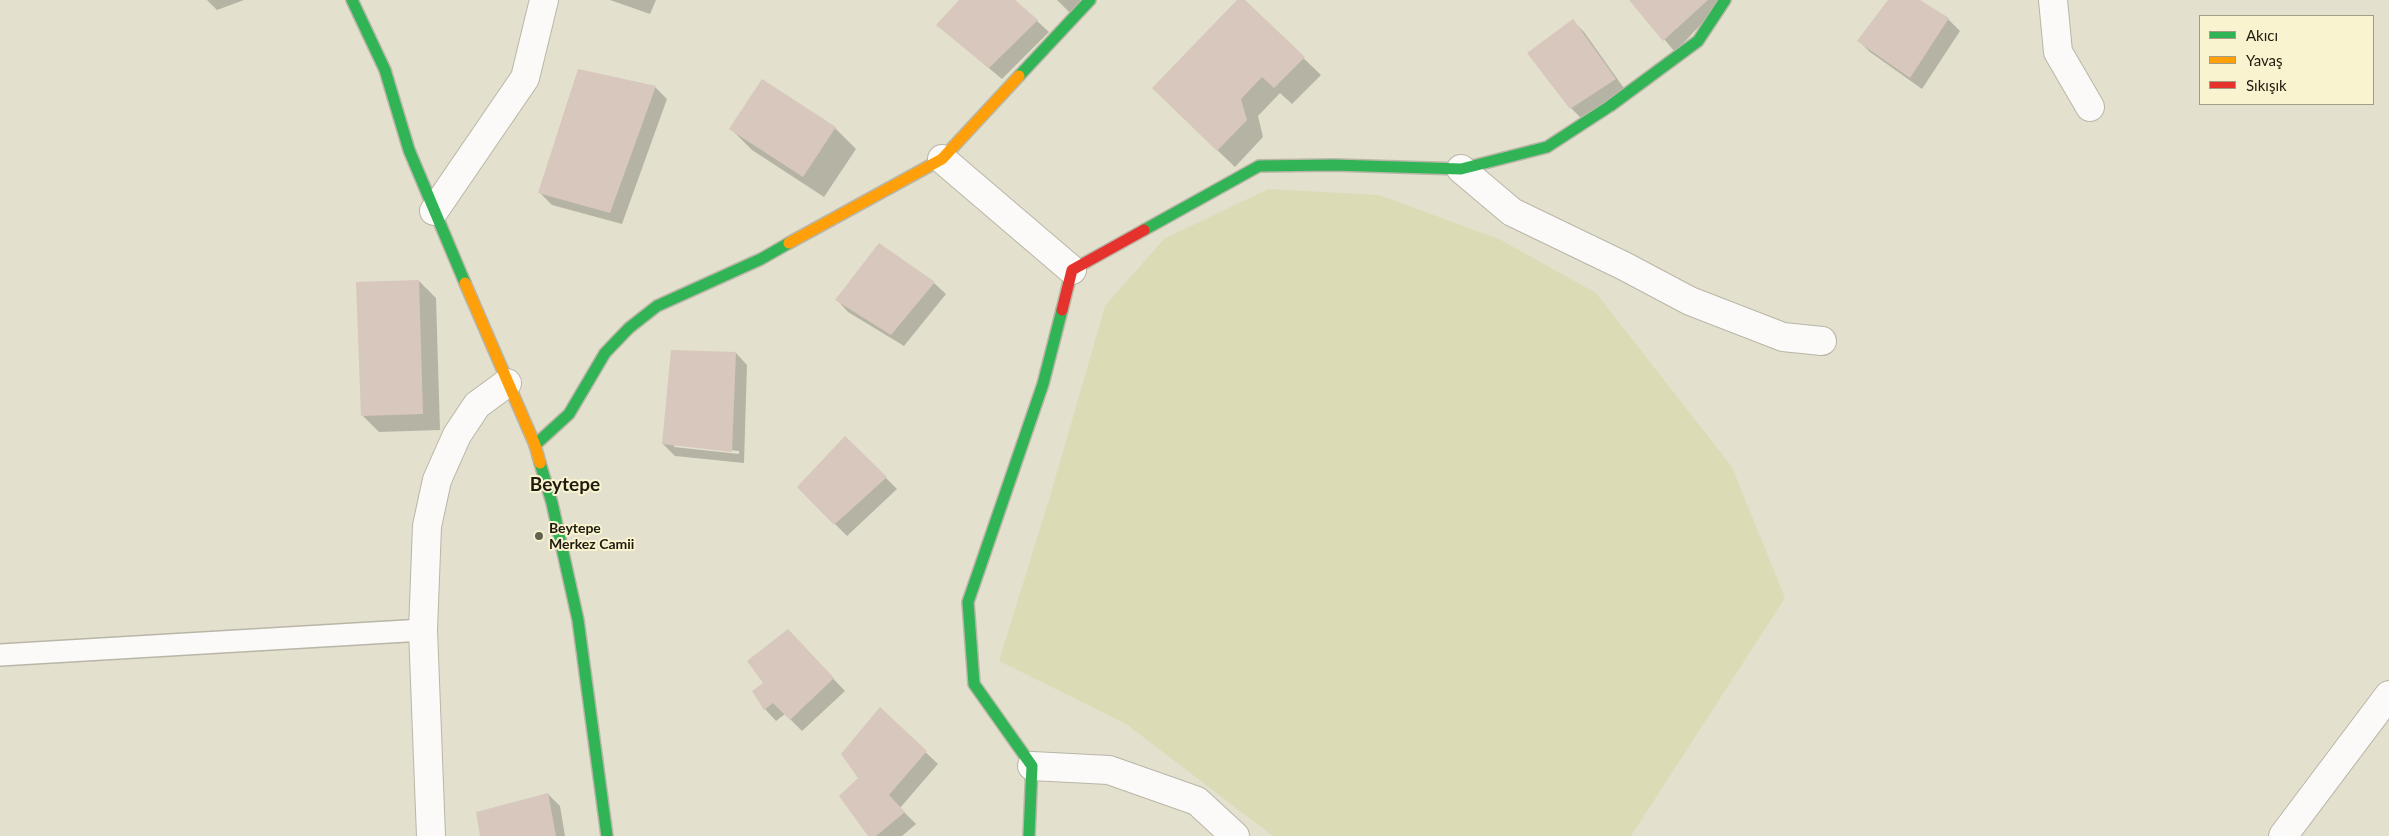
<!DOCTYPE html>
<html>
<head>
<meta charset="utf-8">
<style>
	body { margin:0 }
	#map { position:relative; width:2389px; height:836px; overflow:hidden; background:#e3e0cd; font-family:Lato,sans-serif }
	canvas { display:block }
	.legend { position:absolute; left:2199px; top:15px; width:175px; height:90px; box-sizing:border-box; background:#faf3d0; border:1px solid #a29d83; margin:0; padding:6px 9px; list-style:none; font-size:15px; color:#1e1c0f }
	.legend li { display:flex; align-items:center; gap:10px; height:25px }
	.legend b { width:25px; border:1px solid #a29d83 }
</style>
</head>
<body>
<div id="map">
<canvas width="2389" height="836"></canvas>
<ul class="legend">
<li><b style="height:6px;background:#30b455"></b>Akıcı</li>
<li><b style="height:6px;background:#ff9f0a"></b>Yavaş</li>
<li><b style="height:6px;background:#e5322d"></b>Sıkışık</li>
</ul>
</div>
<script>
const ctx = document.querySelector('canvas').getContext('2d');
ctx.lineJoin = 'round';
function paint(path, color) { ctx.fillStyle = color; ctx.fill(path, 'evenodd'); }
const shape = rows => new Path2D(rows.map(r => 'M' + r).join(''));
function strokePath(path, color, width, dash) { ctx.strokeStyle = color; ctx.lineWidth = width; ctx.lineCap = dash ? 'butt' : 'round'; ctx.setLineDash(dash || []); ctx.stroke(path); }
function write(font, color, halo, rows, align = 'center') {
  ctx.font = font + ' Lato,sans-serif'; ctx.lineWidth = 4; ctx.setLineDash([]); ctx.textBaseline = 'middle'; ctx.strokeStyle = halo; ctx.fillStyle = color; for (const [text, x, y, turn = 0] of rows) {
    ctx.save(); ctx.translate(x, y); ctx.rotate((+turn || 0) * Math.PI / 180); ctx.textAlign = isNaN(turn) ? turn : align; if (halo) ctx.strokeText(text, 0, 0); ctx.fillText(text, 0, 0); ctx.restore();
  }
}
paint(shape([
	[1268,189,1379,195,1499,239,1596,293,1732,467,1785,598,1631,836,1273,836,1126,724,999,661,1051,493,1105,306,1164,239]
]), '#dbdcb5');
paint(shape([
	[207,0,244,0,217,10],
	[610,0,656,0,650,14],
	[961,0,1014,0,1049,32,1002,79,937,25],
	[1057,0,1090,0,1073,16],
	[1238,0,1243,0,1321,75,1292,104,1280,93,1258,116,1263,137,1235,167,1170,105],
	[1631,0,1724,0,1675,52],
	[1889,0,1918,0,1948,19,1960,31,1922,89,1870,52,1858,40],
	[1573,21,1584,32,1626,91,1583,120,1571,108],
	[579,70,656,88,667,99,622,224,552,205,540,193],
	[835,128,856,149,824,197,752,150,731,129],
	[419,281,436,298,440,430,379,432,362,415],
	[934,283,946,294,904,346,848,312,837,300],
	[736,353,747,365,744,463,675,456,663,444],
	[674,444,739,451,739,454,674,447],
	[845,437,897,489,847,536,798,487],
	[799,643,845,691,802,731,785,714,776,721,765,709,765,683],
	[880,709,938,764,900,808,916,824,902,836,870,836],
	[548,794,560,806,565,836,482,836]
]), '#0003');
paint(shape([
	[959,0,1015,0,1038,20,989,68,936,25],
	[1237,0,1245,0,1305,57,1274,88,1262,77,1241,99,1247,120,1217,151,1152,88],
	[1629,0,1708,0,1663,41],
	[1888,0,1920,0,1949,18,1910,78,1857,41],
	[1573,19,1616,79,1570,109,1527,53],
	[578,69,656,86,610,213,538,193],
	[762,79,836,127,803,177,729,129],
	[879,243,935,282,891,335,835,300],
	[419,280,423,414,361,416,356,282],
	[671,350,736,352,732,452,662,444],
	[845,436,887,477,834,525,797,487],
	[788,629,834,678,790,720,773,703,764,710,752,691,763,683,747,661],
	[880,707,927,751,889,795,905,812,876,836,868,836,839,796,858,778,841,754],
	[548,793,556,836,480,836,476,812]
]), '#d7c7bc');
const lane = shape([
	[0,655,423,630]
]);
const street = shape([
	[2053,0,2058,52,2090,107],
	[942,159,1072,270],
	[1461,169,1512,212,1624,266,1690,301,1783,337,1822,341],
	[434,211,525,78,544,0],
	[1032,766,1109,770,1197,801,1235,836],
	[431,836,423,630,427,526,437,480,457,435,477,405,507,383],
	[2283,836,2389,695]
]);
const fast = shape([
	[352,0,385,70,409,150,465,283],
	[1019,76,1090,0],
	[1144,230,1259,166,1334,165,1461,169,1547,147,1610,106,1698,41,1725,0],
	[535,445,569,414,605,353,629,328,657,306,761,259,789,243],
	[540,463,552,503,578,620,607,836],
	[1029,836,1032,766,974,684,968,602,1043,384,1062,310]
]);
const slow = shape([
	[789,243,942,159,1019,76],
	[465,283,535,445,540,463]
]);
const jam = shape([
	[1062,310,1072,270,1144,230]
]);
strokePath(lane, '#b9b6a8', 24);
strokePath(street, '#b9b6a8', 30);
strokePath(fast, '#b9b6a8', 14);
strokePath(slow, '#b9b6a8', 14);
strokePath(jam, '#b9b6a8', 14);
strokePath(lane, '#fbfaf8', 21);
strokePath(street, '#fbfaf8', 28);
strokePath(fast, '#30b455', 11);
strokePath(slow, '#ff9f0a', 11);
strokePath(jam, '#e5322d', 11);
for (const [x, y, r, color] of [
	[539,536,5,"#636152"]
]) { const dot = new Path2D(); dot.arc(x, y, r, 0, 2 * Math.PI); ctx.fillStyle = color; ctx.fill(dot); strokePath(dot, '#faf3d0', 2); }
write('bold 14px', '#1e1c0f', '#faf3d0', [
	["Beytepe",549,528],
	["Merkez Camii",549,544]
], 'left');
write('bold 19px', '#1e1c0f', '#faf3d0', [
	["Beytepe",565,485]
]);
</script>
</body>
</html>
